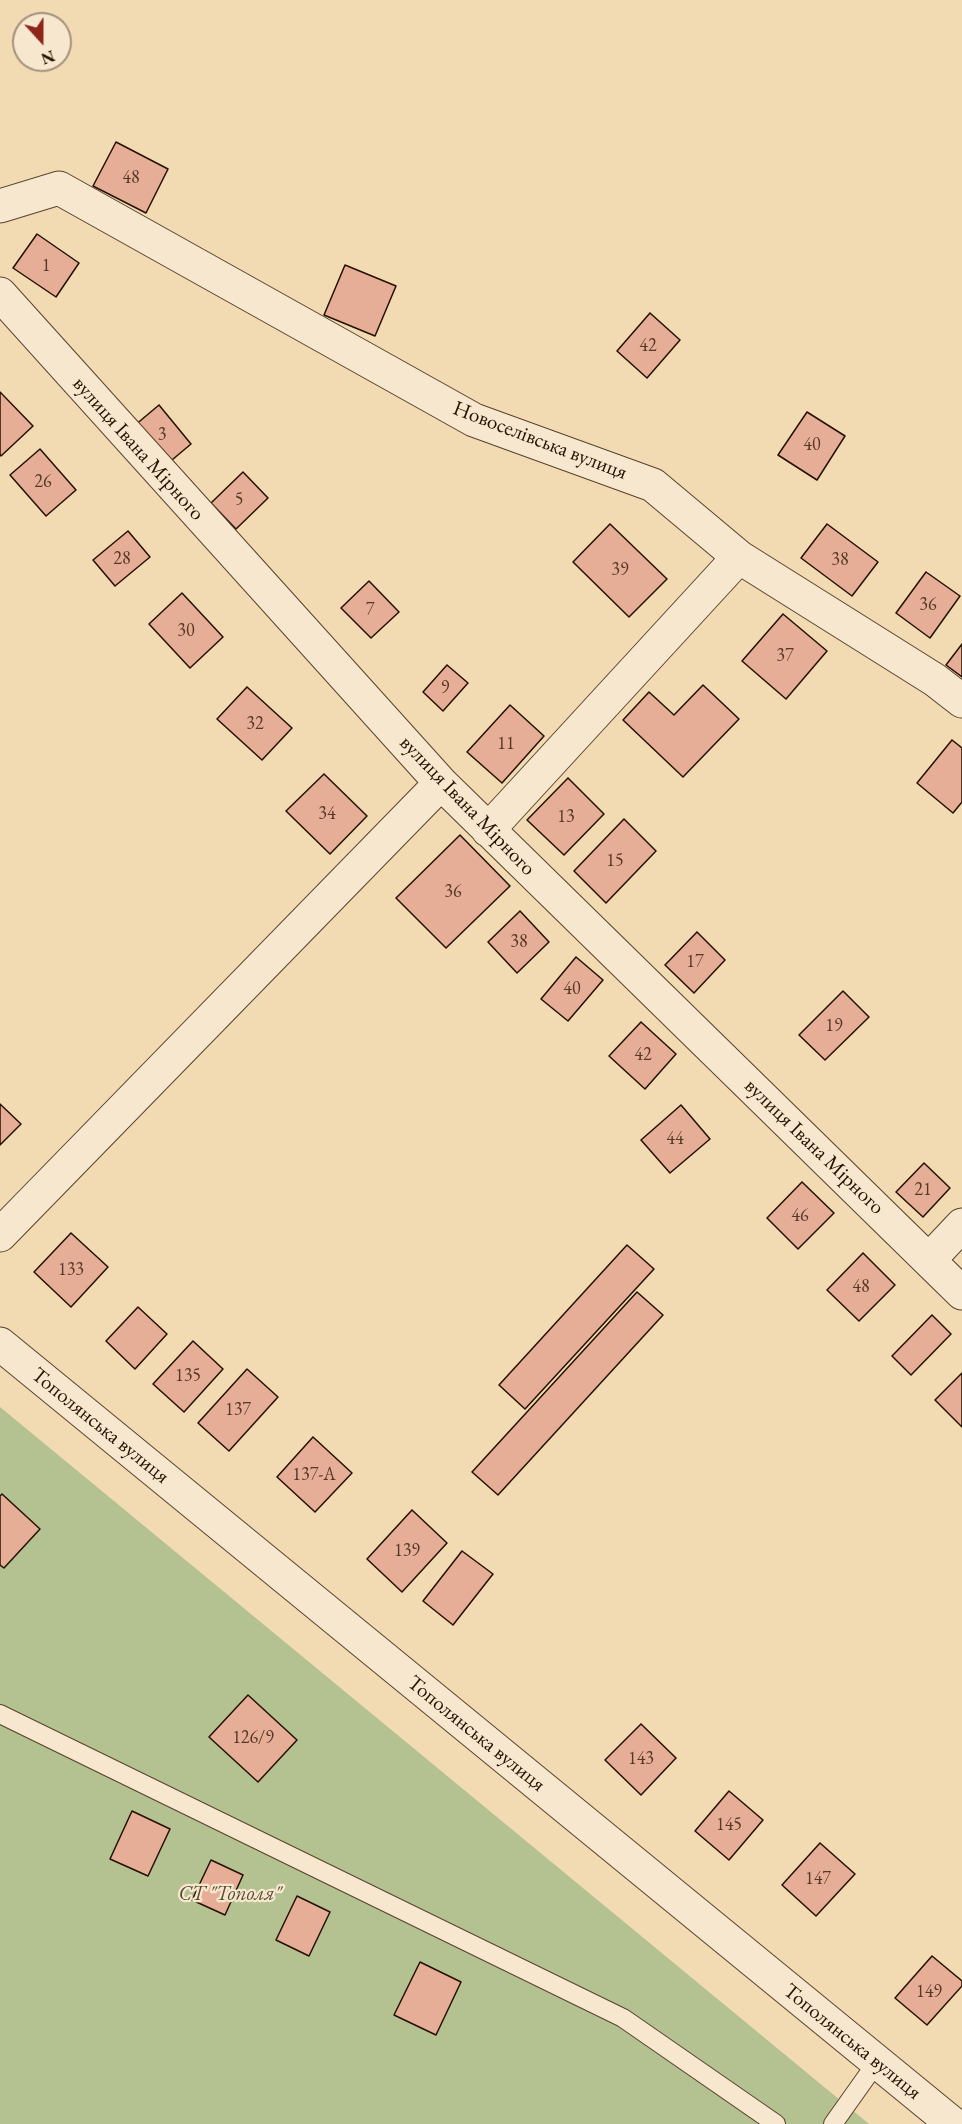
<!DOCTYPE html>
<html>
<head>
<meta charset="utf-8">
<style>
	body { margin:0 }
	#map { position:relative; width:962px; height:2124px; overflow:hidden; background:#f2dab3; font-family:"EB Garamond",serif }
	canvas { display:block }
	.north { position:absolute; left:12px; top:12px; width:60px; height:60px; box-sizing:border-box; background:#f7e7ce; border:2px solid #a3917c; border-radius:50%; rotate:159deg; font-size:16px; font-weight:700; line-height:24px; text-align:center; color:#241100 }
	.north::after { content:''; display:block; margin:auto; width:21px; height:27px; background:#8f2418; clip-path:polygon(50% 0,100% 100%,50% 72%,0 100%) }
</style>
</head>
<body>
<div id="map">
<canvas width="962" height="2124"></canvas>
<div class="north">N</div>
</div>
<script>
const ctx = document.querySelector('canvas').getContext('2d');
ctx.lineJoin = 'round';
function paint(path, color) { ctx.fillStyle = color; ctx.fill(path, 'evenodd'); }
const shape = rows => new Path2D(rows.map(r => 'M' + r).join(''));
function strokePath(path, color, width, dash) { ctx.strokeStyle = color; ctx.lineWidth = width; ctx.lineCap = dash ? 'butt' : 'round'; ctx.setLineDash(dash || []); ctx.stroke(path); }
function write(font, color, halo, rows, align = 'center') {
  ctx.font = font + ' "EB Garamond",serif'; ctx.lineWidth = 4.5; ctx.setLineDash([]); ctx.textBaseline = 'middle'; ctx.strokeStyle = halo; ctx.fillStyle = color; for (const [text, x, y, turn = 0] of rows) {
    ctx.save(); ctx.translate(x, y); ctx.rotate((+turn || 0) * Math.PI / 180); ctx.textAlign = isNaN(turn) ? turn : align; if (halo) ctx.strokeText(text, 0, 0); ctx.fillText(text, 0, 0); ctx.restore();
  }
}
paint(shape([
	[0,1407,869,2124,0,2124]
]), '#b4c191');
const building = shape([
	[116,142,168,169,146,213,93,186,116,142],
	[37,234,79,263,56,297,13,268,37,234],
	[345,265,396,286,375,336,324,315,345,265],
	[650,313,680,340,647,378,617,351,650,313],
	[0,392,33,426,1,456,0,454,0,392],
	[159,405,191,444,166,465,134,426,159,405],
	[807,412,845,436,817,480,778,455,807,412],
	[40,449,76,490,46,516,10,475,40,449],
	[243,472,268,498,236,529,211,503,243,472],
	[610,524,667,579,629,617,573,562,610,524],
	[827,524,878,562,852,596,801,558,827,524],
	[128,531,150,557,115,586,93,560,128,531],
	[926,572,960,596,930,638,896,613,926,572],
	[369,581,399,612,371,638,341,608,369,581],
	[182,593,223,637,190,668,149,624,182,593],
	[783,614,827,651,786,699,742,661,783,614],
	[962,644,962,677,946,665,962,644],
	[447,665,468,683,443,711,423,692,447,665],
	[703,685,739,719,683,777,623,720,649,692,674,715,703,685],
	[247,687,292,728,262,760,217,719,247,687],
	[510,705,544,736,502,783,467,752,510,705],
	[952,740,962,748,962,802,953,813,917,783,952,740],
	[324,774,367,816,330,854,286,811,324,774],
	[568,778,604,814,564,855,527,820,568,778],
	[624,819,656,851,606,903,574,871,624,819],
	[460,835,510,886,446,948,396,898,460,835],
	[520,911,549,942,517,973,488,942,520,911],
	[697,932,725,960,694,993,665,965,697,932],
	[576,957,603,980,568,1021,541,999,576,957],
	[843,991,869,1017,825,1060,799,1035,843,991],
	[641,1022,676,1054,645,1089,609,1056,641,1022],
	[0,1104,21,1124,0,1145,0,1104],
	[681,1105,710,1139,670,1173,641,1140,681,1105],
	[924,1163,950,1188,923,1217,896,1192,924,1163],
	[802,1182,834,1213,798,1249,767,1218,802,1182],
	[71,1233,108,1267,71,1307,34,1272,71,1233],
	[627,1245,654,1269,525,1409,499,1385,627,1245],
	[863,1253,895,1285,859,1321,827,1290,863,1253],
	[637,1292,663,1315,498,1495,472,1472,637,1292],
	[138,1307,167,1334,135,1369,106,1341,138,1307],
	[932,1315,951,1334,911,1375,892,1356,932,1315],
	[193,1341,223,1369,184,1412,153,1384,193,1341],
	[247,1369,278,1397,229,1451,198,1423,247,1369],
	[962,1373,962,1427,935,1400,962,1373],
	[313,1437,352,1473,315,1512,277,1477,313,1437],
	[2,1494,40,1529,4,1568,0,1565,0,1496,2,1494],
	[412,1510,447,1543,402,1592,367,1559,412,1510],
	[462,1551,493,1574,453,1625,423,1601,462,1551],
	[248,1695,297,1740,258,1782,209,1737,248,1695],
	[641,1724,676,1758,641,1795,605,1760,641,1724],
	[729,1791,763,1820,729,1860,695,1831,729,1791],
	[132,1811,170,1829,148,1876,110,1859,132,1811],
	[820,1843,855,1874,816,1916,782,1885,820,1843],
	[211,1860,243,1875,225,1915,192,1900,211,1860],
	[297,1896,330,1912,309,1956,276,1940,297,1896],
	[932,1956,962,1981,962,1986,927,2025,895,1998,932,1956],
	[420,1962,461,1982,436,2035,394,2015,420,1962]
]);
paint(building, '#e7ae97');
strokePath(building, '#241100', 1.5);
const service = shape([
	[0,1714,623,2018,776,2124],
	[833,2124,877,2062]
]);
const minor = shape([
	[0,206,59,188,474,420,653,485,739,557,935,680,962,701],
	[0,294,441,783,962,1293],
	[488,830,739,557],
	[0,1235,441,783],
	[929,1260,962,1225]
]);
const tertiary = shape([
	[0,1344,953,2124]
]);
strokePath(service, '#58432d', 20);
strokePath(minor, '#58432d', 35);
strokePath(tertiary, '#58432d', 35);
strokePath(service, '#f7e7ce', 18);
strokePath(minor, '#f7e7ce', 33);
strokePath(tertiary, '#f7e7ce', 33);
write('18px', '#553826', null, [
	["48",131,178],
	["1",46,266],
	["42",648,346],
	["3",162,435],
	["40",812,445],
	["26",43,482],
	["5",239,500],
	["28",122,559],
	["38",840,560],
	["39",620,570],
	["36",928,605],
	["7",370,610],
	["30",186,631],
	["37",785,656],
	["9",445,688],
	["32",255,724],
	["11",506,744],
	["34",327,814],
	["13",566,817],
	["15",615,861],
	["36",453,892],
	["38",519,942],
	["17",695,962],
	["40",572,989],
	["19",834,1026],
	["42",643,1055],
	["44",675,1139],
	["21",923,1190],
	["46",800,1216],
	["133",71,1270],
	["48",861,1287],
	["135",188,1376],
	["137",238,1410],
	["137-А",314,1475],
	["139",407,1551],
	["126/9",253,1738],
	["143",641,1759],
	["145",729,1825],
	["147",818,1879],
	["149",929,1992]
]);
write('21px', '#241100', '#f7e7ce', [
	["Новоселівська вулиця",540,441,21],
	["вулиця Івана Мірного",138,449,48],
	["вулиця Івана Мірного",467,806,46],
	["вулиця Івана Мірного",814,1147,44],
	["Тополянська вулиця",100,1426,39],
	["Тополянська вулиця",476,1734,39],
	["Тополянська вулиця",852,2042,39]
]);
write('italic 21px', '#564f33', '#f7e7ce', [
	["СТ \"Тополя\"",230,1894]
]);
</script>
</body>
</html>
